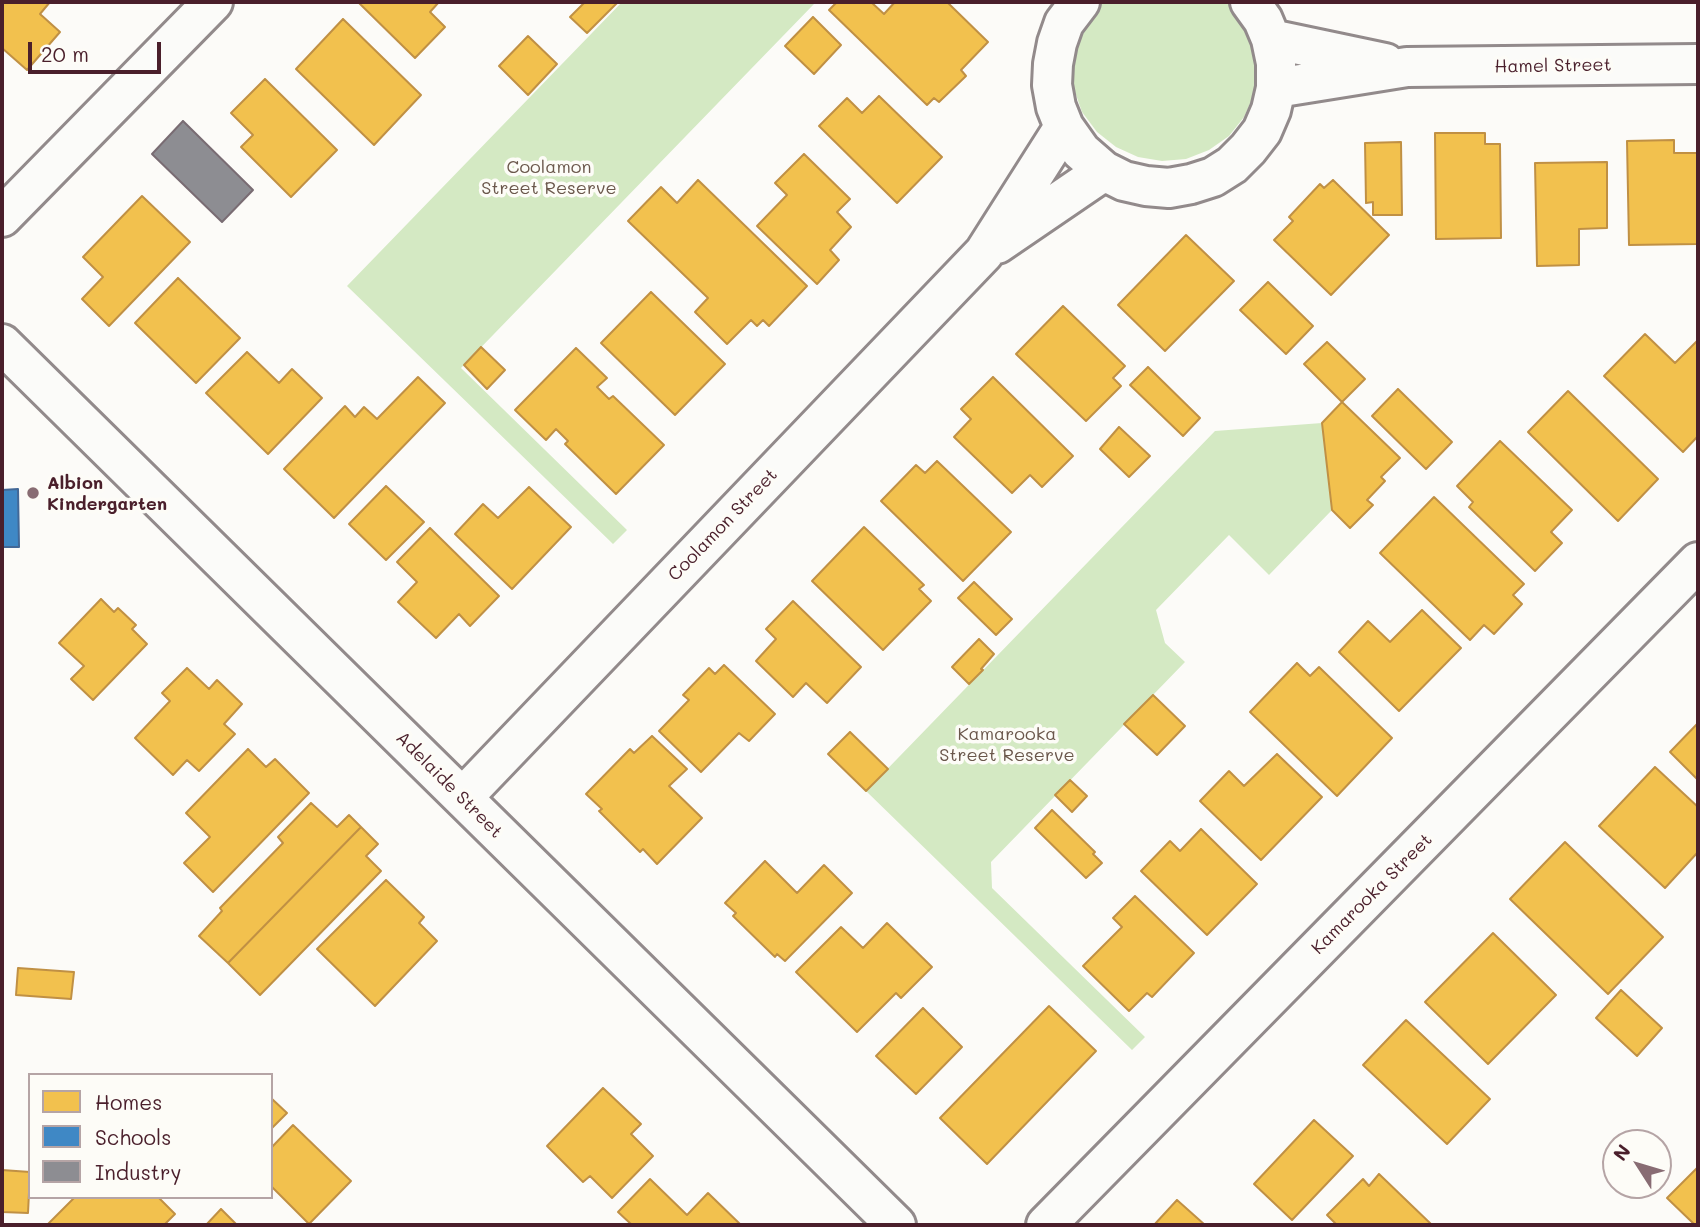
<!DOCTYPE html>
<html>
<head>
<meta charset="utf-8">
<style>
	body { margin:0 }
	#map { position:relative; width:1700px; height:1227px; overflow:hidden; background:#fcfbf8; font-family:Mali,sans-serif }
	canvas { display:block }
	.frame { position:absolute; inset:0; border:4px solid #4a1f2b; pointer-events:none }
	.legend { position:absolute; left:28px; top:1073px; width:245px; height:126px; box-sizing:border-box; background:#fdfcf7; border:2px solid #b5a4a5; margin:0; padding:9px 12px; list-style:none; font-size:21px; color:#4a1f2b }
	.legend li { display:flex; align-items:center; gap:14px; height:35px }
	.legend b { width:35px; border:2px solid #b5a4a5 }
	.north { position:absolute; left:1602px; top:1129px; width:70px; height:70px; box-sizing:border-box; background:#fdfcf7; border:2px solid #b5a4a5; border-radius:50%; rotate:307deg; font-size:19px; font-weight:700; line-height:28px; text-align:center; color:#4a1f2b }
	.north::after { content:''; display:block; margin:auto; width:24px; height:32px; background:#886c73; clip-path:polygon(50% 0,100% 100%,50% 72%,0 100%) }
	.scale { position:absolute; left:28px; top:42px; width:133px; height:32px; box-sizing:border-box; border:4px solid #4a1f2b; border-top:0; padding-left:9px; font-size:21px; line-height:24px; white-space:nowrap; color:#4a1f2b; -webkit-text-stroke:5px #fdfcf7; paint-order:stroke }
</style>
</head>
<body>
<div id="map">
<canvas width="1700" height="1227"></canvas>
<div class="frame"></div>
<ul class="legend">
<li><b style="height:19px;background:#f2c14e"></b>Homes</li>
<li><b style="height:19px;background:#3f88c5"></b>Schools</li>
<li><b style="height:19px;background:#8d8d92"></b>Industry</li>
</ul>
<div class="north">N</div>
<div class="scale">20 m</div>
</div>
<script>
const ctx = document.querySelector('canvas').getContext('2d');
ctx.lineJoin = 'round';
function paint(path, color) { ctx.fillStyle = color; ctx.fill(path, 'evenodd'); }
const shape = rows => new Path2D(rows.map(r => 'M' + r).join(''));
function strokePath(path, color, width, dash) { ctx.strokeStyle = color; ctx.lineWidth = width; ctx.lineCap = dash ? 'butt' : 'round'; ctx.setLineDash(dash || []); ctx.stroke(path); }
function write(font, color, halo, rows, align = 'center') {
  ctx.font = font + ' Mali,sans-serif'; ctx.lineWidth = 7; ctx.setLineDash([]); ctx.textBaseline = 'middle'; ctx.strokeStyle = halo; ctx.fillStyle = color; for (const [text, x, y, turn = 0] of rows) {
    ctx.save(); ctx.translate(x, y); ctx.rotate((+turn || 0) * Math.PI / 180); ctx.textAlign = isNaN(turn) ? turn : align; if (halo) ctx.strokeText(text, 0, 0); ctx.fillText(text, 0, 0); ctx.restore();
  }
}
paint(shape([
	[622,2,811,2,814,4,461,368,627,530,613,544,347,286],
	[1100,2,1231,2,1233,4,1256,46,1258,71,1254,95,1244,117,1229,136,1209,150,1186,159,1162,161,1138,157,1116,147,1097,132,1082,112,1074,89,1072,65,1076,41,1086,18],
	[1322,423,1332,510,1269,575,1229,535,1156,610,1165,643,1185,662,991,862,992,888,1145,1037,1132,1050,866,791,1215,431]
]), '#d4e9c3');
const homes = shape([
	[2,2,50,2,40,14,60,32,27,70,2,48,2,2],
	[361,2,439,2,430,12,445,27,415,58,359,3,361,2],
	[585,2,618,2,587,33,570,17,585,2],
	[837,2,871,2,884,14,895,2,947,2,988,42,961,70,966,76,939,102,934,98,927,105,829,10,837,2],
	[813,17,841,45,814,74,785,46,813,17],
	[343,19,421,95,374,145,296,69,343,19],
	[528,36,557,64,528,95,499,66,528,36],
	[265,79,337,150,291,197,241,147,253,135,231,113,265,79],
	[879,96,942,157,897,203,819,126,847,98,862,113,879,96],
	[1435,133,1485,133,1485,144,1500,144,1501,238,1436,239,1435,133],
	[1674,140,1674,153,1698,153,1698,244,1629,245,1627,141,1674,140],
	[1401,142,1402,215,1373,215,1373,202,1366,203,1365,143,1401,142],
	[804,154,850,199,837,212,851,227,830,250,839,260,817,284,757,226,787,195,775,183,804,154],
	[1607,162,1607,228,1579,229,1579,265,1537,266,1535,163,1607,162],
	[698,180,807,286,769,326,763,320,757,326,751,320,727,344,695,312,708,298,628,221,661,187,677,203,698,180],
	[1333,180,1389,235,1331,295,1274,240,1293,221,1289,217,1320,184,1324,188,1333,180],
	[142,196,190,242,109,326,82,299,103,277,83,257,142,196],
	[1186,235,1234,281,1165,351,1118,305,1186,235],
	[178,278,240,338,196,383,135,323,178,278],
	[1268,282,1313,326,1286,354,1240,310,1268,282],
	[651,292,725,364,675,415,601,343,651,292],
	[1063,306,1125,366,1113,378,1121,386,1086,421,1016,354,1063,306],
	[1645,334,1675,363,1698,340,1698,436,1683,452,1604,376,1645,334],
	[1327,342,1365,379,1342,402,1304,364,1327,342],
	[481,347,505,370,487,389,464,365,481,347],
	[576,348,607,378,597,387,609,399,613,396,664,445,616,494,565,444,568,441,556,429,546,440,515,410,576,348],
	[247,352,279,383,292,369,322,398,268,454,206,393,247,352],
	[1148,367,1200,418,1183,436,1130,385,1148,367],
	[418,377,445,403,334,518,284,469,345,406,355,417,364,407,377,419,418,377],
	[993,377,1073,456,1042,487,1030,475,1012,493,954,437,971,419,961,409,993,377],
	[1398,389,1452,442,1426,469,1372,416,1398,389],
	[1568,391,1658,479,1618,521,1528,432,1568,391],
	[1342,402,1400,458,1381,477,1385,481,1367,500,1373,505,1350,528,1332,510,1322,423,1342,402],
	[1119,427,1150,456,1129,477,1100,449,1119,427],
	[1500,441,1572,510,1551,532,1562,543,1535,571,1469,507,1473,502,1457,486,1500,441],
	[937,461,1011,532,963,581,881,501,916,465,925,473,937,461],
	[386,486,424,522,386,560,349,524,386,486],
	[529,487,571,527,512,589,455,534,483,504,498,518,529,487],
	[1434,497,1524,584,1513,595,1522,604,1494,634,1484,625,1470,640,1380,553,1434,497],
	[864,527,924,585,919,589,931,601,883,650,812,581,864,527],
	[430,528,499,596,470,626,459,614,436,638,398,602,417,582,397,562,430,528],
	[974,582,1012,619,996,635,958,598,974,582],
	[101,599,114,612,118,608,136,625,132,629,147,644,93,700,71,679,84,666,59,643,101,599],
	[793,601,861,667,827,703,806,683,793,697,756,661,776,639,766,629,793,601],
	[1422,610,1461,648,1399,711,1339,652,1368,621,1390,642,1422,610],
	[979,639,994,654,981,669,983,670,969,684,952,667,979,639],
	[1297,663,1310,676,1319,667,1392,738,1337,796,1250,712,1297,663],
	[724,665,775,714,749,741,739,733,701,772,659,731,689,700,683,695,709,668,715,674,724,665],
	[187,668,209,689,217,680,242,704,224,724,235,734,199,771,187,760,173,775,135,738,170,701,162,693,187,668],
	[1153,695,1185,726,1157,755,1124,724,1153,695],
	[1698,723,1698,780,1670,752,1698,723],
	[850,732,888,769,866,791,828,754,850,732],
	[652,736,687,769,669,786,702,818,657,864,643,849,640,852,599,811,602,809,586,794,630,749,634,753,652,736],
	[248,749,266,767,275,759,309,793,213,892,184,863,210,837,186,813,248,749],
	[1277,754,1322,797,1261,860,1200,801,1229,771,1244,786,1277,754],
	[1655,767,1698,807,1698,852,1665,888,1599,826,1655,767],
	[1070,780,1087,796,1072,812,1055,795,1070,780],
	[311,803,337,827,349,815,361,827,228,963,199,936,222,911,220,908,283,843,278,837,311,803],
	[1052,810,1095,852,1093,854,1102,863,1086,878,1035,828,1052,810],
	[361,827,378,844,366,856,381,871,260,995,228,963,361,827],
	[1201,829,1257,884,1207,935,1141,871,1170,841,1180,851,1201,829],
	[1565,842,1663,937,1608,994,1510,899,1565,842],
	[765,861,797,893,824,865,852,893,785,961,777,954,775,957,733,916,736,913,725,903,765,861],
	[386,880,424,917,419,923,437,941,375,1006,317,949,386,880],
	[1135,896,1194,953,1152,997,1147,993,1129,1011,1083,966,1122,927,1113,918,1135,896],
	[887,923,932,967,901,998,896,993,857,1032,796,972,841,927,863,948,887,923],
	[1493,933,1556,995,1488,1064,1425,1002,1493,933],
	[18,968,74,972,71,999,16,995,18,968],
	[1621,990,1662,1028,1637,1056,1596,1018,1621,990],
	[1049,1006,1096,1051,987,1164,940,1118,1049,1006],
	[923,1008,962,1047,916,1094,876,1056,923,1008],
	[1406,1020,1490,1099,1447,1144,1363,1065,1406,1020],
	[603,1088,641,1124,631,1134,653,1156,612,1198,590,1176,583,1182,547,1146,603,1088],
	[271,1098,287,1113,271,1129,271,1098],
	[1314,1120,1353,1156,1292,1220,1254,1184,1314,1120],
	[293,1125,351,1181,309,1224,271,1186,271,1148,293,1125],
	[1698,1167,1698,1225,1695,1225,1667,1198,1698,1167],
	[2,1170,30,1172,28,1213,2,1212,2,1170],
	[1379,1174,1432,1225,1337,1225,1327,1215,1363,1179,1369,1186,1379,1174],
	[650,1179,687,1215,708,1193,741,1225,632,1225,618,1212,650,1179],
	[75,1197,158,1197,175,1214,164,1225,47,1225,75,1197],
	[1177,1200,1205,1225,1154,1225,1177,1200],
	[221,1209,237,1225,206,1225,221,1209]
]);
paint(homes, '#f2c14e');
strokePath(homes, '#c09044', 2);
const schools = shape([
	[18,489,19,547,2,547,2,490,18,489]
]);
paint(schools, '#3f88c5');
strokePath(schools, '#426897', 2);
const industry = shape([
	[183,121,253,190,222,222,152,154,183,121]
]);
paint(industry, '#8d8d92');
strokePath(industry, '#796c73', 2);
const minor = shape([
	[1080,2,1064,23,1057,43,1053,64,1052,85,1056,107,1064,127,1081,151,1104,171,1124,181,1146,186,1169,188,1191,184,1213,177,1232,165,1248,149,1262,131,1271,110,1276,88,1276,63,1271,39,1263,20,1250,2],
	[1271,39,1385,63],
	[1276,88,1407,67,1698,64],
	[2,217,213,2],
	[997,244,1104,171],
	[2,344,896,1225],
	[463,797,984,253,1064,127],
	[1046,1225,1698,562]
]);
strokePath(minor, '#928a8b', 44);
strokePath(minor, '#fbfbf9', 38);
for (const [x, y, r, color] of [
	[33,493,7,"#886c73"]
]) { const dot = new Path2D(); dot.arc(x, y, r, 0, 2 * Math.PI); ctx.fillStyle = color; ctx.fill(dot); strokePath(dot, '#fdfcf7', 2.5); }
write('18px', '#4a1f2b', '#fdfcf7', [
	["Hamel Street",1553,66,-1],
	["Coolamon Street",723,525,-46],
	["Adelaide Street",449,785,45],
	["Kamarooka Street",1372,894,-45]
]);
write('18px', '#6a574b', '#fdfcf7', [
	["Coolamon",549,167],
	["Street Reserve",549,188],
	["Kamarooka",1007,734],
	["Street Reserve",1007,755]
]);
write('bold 18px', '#4a1f2b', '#fdfcf7', [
	["Albion",47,483],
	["Kindergarten",47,504]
], 'left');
</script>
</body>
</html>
